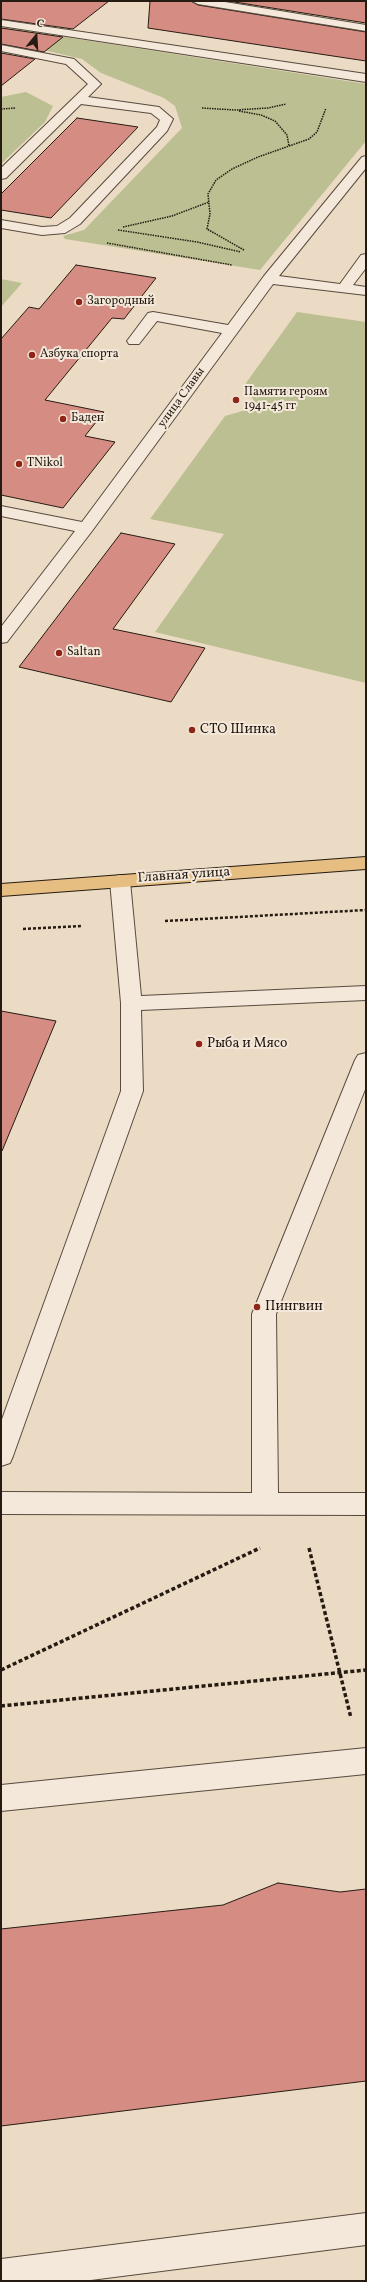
<!DOCTYPE html>
<html>
<head>
<meta charset="utf-8">
<style>
	body { margin:0 }
	#map { position:relative; width:367px; height:2282px; overflow:hidden; background:#ecdbc4; font-family:Vollkorn,serif }
	canvas { display:block }
	.frame { position:absolute; inset:0; border:2px solid #251b12; pointer-events:none }
	.north { position:absolute; left:16px; top:16px; width:40px; height:40px; -webkit-text-stroke:3px #f3e8d9; paint-order:stroke; rotate:18deg; font-size:11px; font-weight:700; line-height:16px; text-align:center; color:#251b12 }
	.north::after { content:''; display:block; margin:auto; width:14px; height:18px; background:#251b12; clip-path:polygon(50% 0,100% 100%,50% 72%,0 100%) }
</style>
</head>
<body>
<div id="map">
<canvas width="367" height="2282"></canvas>
<div class="frame"></div>
<div class="north">С</div>
</div>
<script>
const ctx = document.querySelector('canvas').getContext('2d');
ctx.lineJoin = 'round';
function paint(path, color) { ctx.fillStyle = color; ctx.fill(path, 'evenodd'); }
const shape = rows => new Path2D(rows.map(r => 'M' + r).join(''));
function strokePath(path, color, width, dash) { ctx.strokeStyle = color; ctx.lineWidth = width; ctx.lineCap = dash ? 'butt' : 'round'; ctx.setLineDash(dash || []); ctx.stroke(path); }
function write(font, color, halo, rows, align = 'center') {
  ctx.font = font + ' Vollkorn,serif'; ctx.lineWidth = 4; ctx.setLineDash([]); ctx.textBaseline = 'middle'; ctx.strokeStyle = halo; ctx.fillStyle = color; for (const [text, x, y, turn = 0] of rows) {
    ctx.save(); ctx.translate(x, y); ctx.rotate((+turn || 0) * Math.PI / 180); ctx.textAlign = isNaN(turn) ? turn : align; if (halo) ctx.strokeText(text, 0, 0); ctx.fillText(text, 0, 0); ctx.restore();
  }
}
paint(shape([
	[1,27,366,84,366,141,260,270,65,239,63,236,84,230,182,128,175,106,164,98,101,73,82,59,1,40],
	[26,92,53,106,45,122,1,164,1,97],
	[1,279,22,283,1,307],
	[297,312,366,322,366,683,155,632,224,534,150,519,225,416,256,407,246,383]
]), '#bbbf91');
const building = shape([
	[1,1,109,1,73,29,1,19,1,1],
	[150,1,191,1,198,5,366,32,366,61,148,28,150,1],
	[228,1,366,1,366,23,228,1],
	[1,28,63,37,44,52,1,44,1,28],
	[1,53,35,59,1,86,1,53],
	[77,118,138,127,51,218,1,210,1,194,77,118],
	[76,265,156,278,124,319,112,318,45,400,104,412,85,436,115,442,63,508,1,495,1,339,29,307,39,309,76,265],
	[121,533,175,544,113,629,205,648,171,702,19,667,121,533],
	[1,1011,56,1021,2,1151,1,1151,1,1011],
	[278,1883,340,1892,366,1889,366,2081,1,2126,1,1929,223,1905,278,1883]
]);
paint(building, '#d58c83');
strokePath(building, '#251b12', 1);
const minor = shape([
	[192,1,219,1,366,25,366,31,198,4,192,1],
	[1,20,366,74,366,82,1,26,1,20],
	[1,45,74,59,101,84,88,97,159,107,173,119,167,131,80,224,65,233,42,235,1,228,1,220,42,227,57,226,70,218,157,127,160,120,151,113,81,104,6,178,1,179,1,168,88,84,66,64,1,51,1,45],
	[366,156,366,168,279,276,340,284,361,255,366,254,366,268,353,285,366,287,366,295,273,284,92,531,7,642,1,643,1,627,75,531,1,516,1,506,82,522,222,333,157,321,139,344,129,344,127,341,148,313,153,312,228,325,264,276,362,157,366,156],
	[120,875,127,877,130,881,141,996,366,986,366,1000,141,1010,143,1091,13,1456,10,1463,1,1466,1,1422,121,1091,121,1003,110,881,113,877,120,875],
	[366,1053,366,1087,276,1314,278,1493,366,1493,366,1515,1,1514,1,1492,252,1493,252,1314,355,1060,358,1055,366,1053],
	[366,1748,366,1774,1,1811,1,1785,366,1748],
	[366,2213,366,2245,83,2281,1,2281,1,2259,366,2213]
]);
const major = shape([
	[366,857,366,869,1,896,1,884,366,857]
]);
strokePath(minor, '#574b3e', 2);
strokePath(major, '#251b12', 2);
strokePath(shape([
	[202,108,235,110,268,108,286,104],
	[1,109,16,108],
	[239,111,261,115,275,121,287,135,289,146],
	[123,227,172,216,209,202],
	[118,230,197,242,241,252],
	[107,243,232,265],
	[244,250,207,229,210,214,208,194,216,180,232,169,258,157,309,139,317,132,326,108]
]), '#251b12', 1.5, [1.5, 1]);
strokePath(shape([
	[165,921,366,910],
	[23,929,82,926]
]), '#251b12', 2.5, [3, 2]);
strokePath(shape([
	[309,1548,351,1718],
	[1,1670,260,1548],
	[1,1706,366,1670]
]), '#251b12', 3.5, [4, 2.5]);
paint(minor, '#f3e8d9');
paint(major, '#e6be82');
for (const [x, y, r, color] of [
	[79,302,4,"#8f2418"],
	[32,355,4,"#8f2418"],
	[236,400,4,"#8f2418"],
	[63,419,4,"#8f2418"],
	[19,464,4,"#8f2418"],
	[59,653,4,"#8f2418"],
	[192,730,4,"#8f2418"],
	[199,1044,4,"#8f2418"],
	[257,1307,4,"#8f2418"]
]) { const dot = new Path2D(); dot.arc(x, y, r, 0, 2 * Math.PI); ctx.fillStyle = color; ctx.fill(dot); strokePath(dot, '#f3e8d9', 1.5); }
write('12px', '#251b12', '#f3e8d9', [
	["Загородный",87,302],
	["Азбука спорта",40,355],
	["Памяти героям",244,393],
	["1941-45 гг",244,407],
	["Баден",71,419],
	["ТNikol",27,464],
	["Saltan",67,653]
], 'left');
write('12px', '#251b12', '#f3e8d9', [
	["улица Славы",182,398,-54]
]);
write('14px', '#251b12', '#f3e8d9', [
	["СТО Шинка",200,730],
	["Рыба и Мясо",207,1044],
	["Пингвин",265,1307]
], 'left');
write('14px', '#251b12', '#f3e8d9', [
	["Главная улица",184,876,-4]
]);
</script>
</body>
</html>
